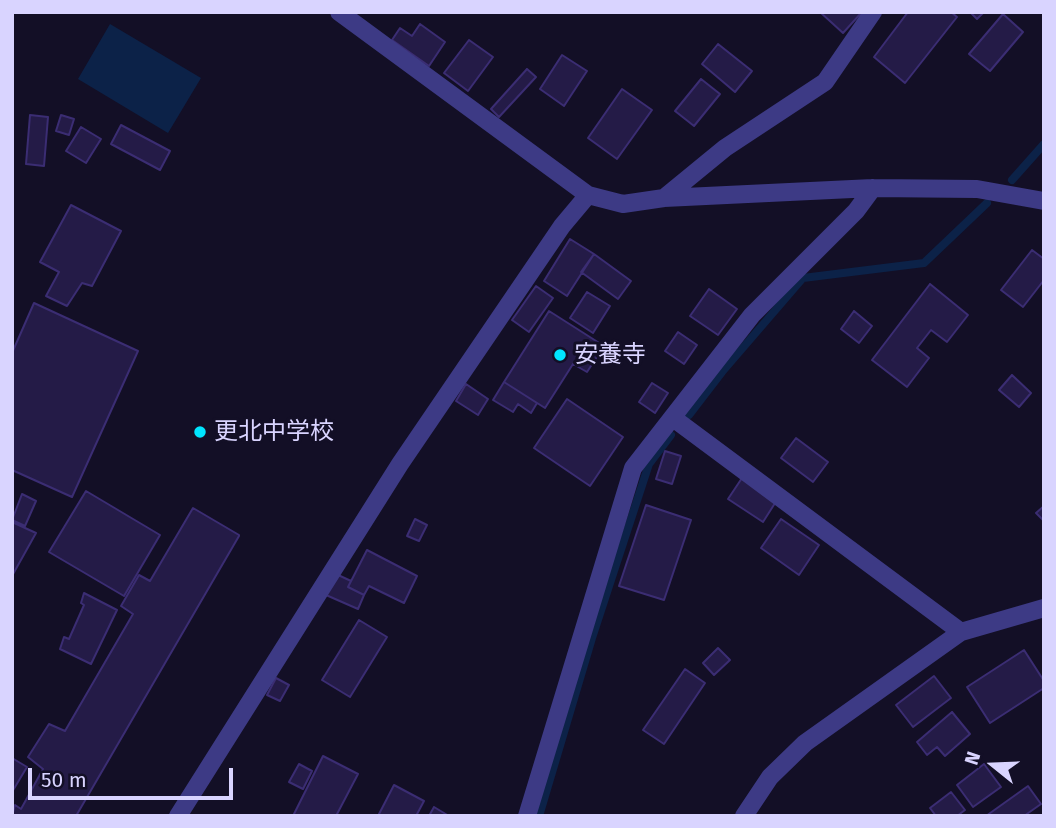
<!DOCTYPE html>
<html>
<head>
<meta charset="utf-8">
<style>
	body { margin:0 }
	#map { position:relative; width:1056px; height:828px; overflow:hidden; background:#130f26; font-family:"Fira Sans",sans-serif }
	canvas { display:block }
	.frame { position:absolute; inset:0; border:14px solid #d9d4ff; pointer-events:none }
	.north { position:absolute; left:958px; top:730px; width:70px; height:70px; -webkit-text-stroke:5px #130f26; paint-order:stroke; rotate:288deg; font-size:19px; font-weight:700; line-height:28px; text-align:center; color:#d9d4ff }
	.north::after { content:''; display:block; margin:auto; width:24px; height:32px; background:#d9d4ff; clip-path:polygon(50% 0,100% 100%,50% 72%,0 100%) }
	.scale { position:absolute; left:28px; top:768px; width:205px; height:32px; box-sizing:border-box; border:4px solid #d9d4ff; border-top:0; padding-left:9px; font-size:21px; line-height:24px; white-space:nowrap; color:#d9d4ff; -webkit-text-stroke:5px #130f26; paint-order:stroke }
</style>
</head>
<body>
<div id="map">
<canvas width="1056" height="828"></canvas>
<div class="frame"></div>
<div class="north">N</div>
<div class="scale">50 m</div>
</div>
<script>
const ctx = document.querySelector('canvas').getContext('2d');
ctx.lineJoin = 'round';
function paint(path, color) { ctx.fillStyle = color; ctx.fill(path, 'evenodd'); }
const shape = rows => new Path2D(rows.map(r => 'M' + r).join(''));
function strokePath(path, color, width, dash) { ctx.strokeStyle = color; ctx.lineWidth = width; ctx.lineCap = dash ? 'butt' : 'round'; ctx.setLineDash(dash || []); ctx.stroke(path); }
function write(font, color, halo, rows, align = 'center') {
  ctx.font = font + ' "Fira Sans","Noto Sans JP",sans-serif'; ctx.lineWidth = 6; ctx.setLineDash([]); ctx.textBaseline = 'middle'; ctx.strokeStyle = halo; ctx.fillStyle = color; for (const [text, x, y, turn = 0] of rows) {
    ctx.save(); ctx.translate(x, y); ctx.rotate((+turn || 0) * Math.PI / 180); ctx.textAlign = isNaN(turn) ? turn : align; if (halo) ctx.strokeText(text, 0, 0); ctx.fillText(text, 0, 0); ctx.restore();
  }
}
paint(shape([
	[110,24,201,78,168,133,78,79]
]), '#0c2248');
strokePath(shape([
	[1012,180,1044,144],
	[689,415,722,372,803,278,924,263,987,203],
	[539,816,592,638,649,464,671,435]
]), '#0c2248', 8);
const building = shape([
	[820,12,862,12,843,33,820,12],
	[908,12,951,12,957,17,905,83,874,57,908,12],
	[970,12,984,12,977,19,970,12],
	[1003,14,1023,32,990,71,969,54,1003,14],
	[420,24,445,42,429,66,392,40,400,28,412,36,420,24],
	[469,40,493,57,468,91,444,73,469,40],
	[718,44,752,71,735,92,702,64,718,44],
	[562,55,587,71,564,106,540,89,562,55],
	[527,69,536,77,499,117,491,109,527,69],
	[701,79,720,94,694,126,675,111,701,79],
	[622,89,652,110,617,159,588,138,622,89],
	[30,115,48,117,44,166,26,164,30,115],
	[61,115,74,119,69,135,56,131,61,115],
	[121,125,170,151,160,170,111,144,121,125],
	[81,127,101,139,86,163,66,151,81,127],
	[71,205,121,231,92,286,82,283,67,306,46,296,59,272,40,262,71,205],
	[570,239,594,254,567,296,544,281,570,239],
	[1032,250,1044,259,1044,280,1023,307,1001,290,1032,250],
	[594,254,631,281,618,299,581,272,594,254],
	[930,284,968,315,947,342,931,330,917,348,929,358,907,387,872,360,930,284],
	[536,286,553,298,529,332,512,320,536,286],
	[709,289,737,309,718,335,690,316,709,289],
	[587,292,610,306,593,333,570,318,587,292],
	[34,303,138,351,72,497,12,470,12,353,34,303],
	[549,311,604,346,587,372,573,364,545,408,504,382,549,311],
	[854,311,872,326,859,343,841,329,854,311],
	[678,332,697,345,684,364,665,351,678,332],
	[1012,375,1031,393,1019,407,999,390,1012,375],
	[504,382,537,403,531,413,518,404,513,412,493,400,504,382],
	[652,383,668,393,655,413,639,402,652,383],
	[466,384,488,399,478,415,456,401,466,384],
	[567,399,623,437,590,486,534,448,567,399],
	[796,438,828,462,813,482,781,458,796,438],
	[665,451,681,456,672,484,656,479,665,451],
	[742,478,777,500,763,522,728,499,742,478],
	[86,491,160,535,124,596,49,552,86,491],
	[22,494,36,501,25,526,12,520,22,494],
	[646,505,691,520,664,600,619,586,646,505],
	[1044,506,1044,521,1036,513,1044,506],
	[193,508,239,535,239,536,76,816,12,816,15,805,21,809,43,769,28,757,49,724,65,731,133,614,121,606,139,575,150,581,193,508],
	[415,519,427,525,419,541,407,536,415,519],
	[781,519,819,545,799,575,761,548,781,519],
	[12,522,36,533,12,576,12,522],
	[367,550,417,576,404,603,369,586,364,595,348,587,367,550],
	[336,574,351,581,348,587,364,595,358,609,326,595,336,574],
	[84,593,117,610,91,664,60,649,64,637,69,639,84,605,81,603,84,593],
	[359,620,387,637,350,697,322,680,359,620],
	[718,648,730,660,714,675,703,663,718,648],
	[1024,650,1044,681,1044,688,990,723,967,687,1024,650],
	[685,669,705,683,664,744,643,730,685,669],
	[934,676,951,698,913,727,896,705,934,676],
	[276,678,289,685,280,701,267,695,276,678],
	[952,712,970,734,945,756,937,747,927,755,917,742,952,712],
	[323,756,358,774,336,816,293,816,323,756],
	[12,758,27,767,12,792,12,758],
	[299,764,312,771,303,789,289,782,299,764],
	[984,764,1001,787,973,807,957,785,984,764],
	[394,785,424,801,416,816,378,816,394,785],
	[1028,786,1041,804,1024,816,986,816,1028,786],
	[951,792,965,810,957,816,936,816,930,808,951,792],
	[434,807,449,816,429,816,434,807]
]);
paint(building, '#241b47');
strokePath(building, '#3b2d73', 2);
strokePath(shape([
	[339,12,588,195,623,204,664,198,873,188,977,189,1044,201],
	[664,198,725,148,825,82,873,12],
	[673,418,961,632],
	[178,816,400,464,562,226,588,195],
	[527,816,633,468,752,315,856,211,873,188],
	[744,816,770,777,805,743,961,632,1044,608]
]), '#3d3a85', 18);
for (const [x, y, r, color] of [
	[560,355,7,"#00e5ff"],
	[200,432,7,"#00e5ff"]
]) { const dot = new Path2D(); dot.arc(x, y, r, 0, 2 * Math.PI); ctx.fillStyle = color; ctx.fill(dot); strokePath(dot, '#130f26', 2.5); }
write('24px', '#d9d4ff', '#130f26', [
	["安養寺",574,355],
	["更北中学校",214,432]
], 'left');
</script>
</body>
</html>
